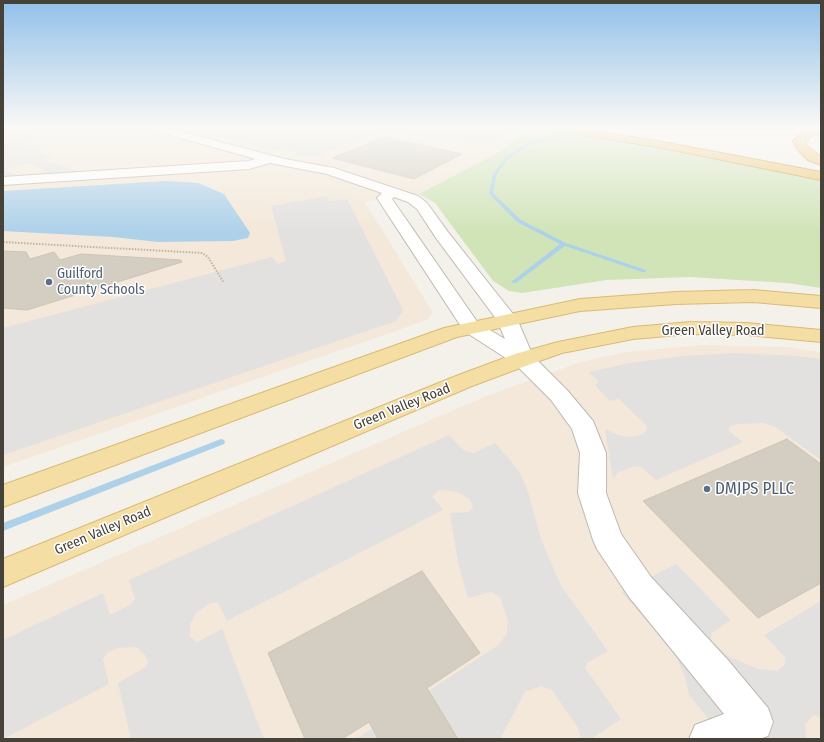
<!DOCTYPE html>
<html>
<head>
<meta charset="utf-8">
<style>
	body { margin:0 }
	#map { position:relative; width:824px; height:742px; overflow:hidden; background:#f4f1eb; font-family:"Fira Sans Condensed",sans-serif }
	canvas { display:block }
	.frame { position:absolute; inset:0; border:4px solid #474239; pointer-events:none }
</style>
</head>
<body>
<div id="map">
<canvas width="824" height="742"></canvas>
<div class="frame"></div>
</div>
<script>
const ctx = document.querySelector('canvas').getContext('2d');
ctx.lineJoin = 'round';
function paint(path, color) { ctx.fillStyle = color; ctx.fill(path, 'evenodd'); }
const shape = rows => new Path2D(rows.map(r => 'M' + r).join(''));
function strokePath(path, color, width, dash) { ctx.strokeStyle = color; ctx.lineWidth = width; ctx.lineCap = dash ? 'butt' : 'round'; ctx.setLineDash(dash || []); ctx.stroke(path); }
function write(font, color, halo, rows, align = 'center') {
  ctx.font = font + ' "Fira Sans Condensed",sans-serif'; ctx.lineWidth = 3; ctx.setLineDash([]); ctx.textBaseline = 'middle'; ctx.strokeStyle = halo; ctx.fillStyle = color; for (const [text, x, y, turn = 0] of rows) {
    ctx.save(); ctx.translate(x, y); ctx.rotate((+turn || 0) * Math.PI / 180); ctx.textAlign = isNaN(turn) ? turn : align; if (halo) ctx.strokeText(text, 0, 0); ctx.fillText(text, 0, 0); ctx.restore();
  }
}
paint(shape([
	[3,128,527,128,501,151,419,194,365,202,433,313,427,320,3,467],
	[704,345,786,347,821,352,821,739,3,739,3,605,484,397,581,362,626,352]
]), '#f3e8d9');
paint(shape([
	[527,128,665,148,821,179,821,288,787,283,690,277,607,280,522,293,509,291,493,281,435,203,419,194,501,151]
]), '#d0e4b8');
paint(shape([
	[170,128,500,128,498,131,508,132,493,141,477,142,376,131,374,133,375,136,364,137,359,141,337,149,322,152,322,156,316,157,295,156,299,153,281,148,273,151,231,139,205,134,199,136],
	[20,131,41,138,18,144,52,156,42,159,77,171,85,173,35,175,42,173,45,170,27,163,3,170,21,177,3,178,3,135],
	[327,196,330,201,347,199,403,310,396,321,3,455,3,328,272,257,278,264,286,261,271,206],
	[735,353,796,356,821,359,821,460,775,427,763,423,738,424,729,427,729,431,743,442,656,480,641,467,635,466,617,473,613,479,605,429,618,435,629,437,642,435,647,430,646,425,619,399,610,401,595,385,599,382,589,372,630,363,683,356],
	[449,435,463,450,474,453,495,443,511,461,520,473,527,489,541,539,561,586,608,651,587,663,585,668,621,719,591,739,581,739,578,728,552,690,541,686,525,692,500,739,356,739,500,644,507,633,508,621,500,597,491,592,468,598,458,563,450,513,469,512,473,507,469,499,461,494,452,491,439,490,434,494,433,497,443,510,227,621,218,603,210,603,196,613,190,624,190,637,197,642,222,629,264,739,131,739,118,683,146,667,148,661,145,655,136,647,118,648,108,652,103,659,109,684,3,739,3,640,103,593,110,615,130,605,135,599,129,580],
	[676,564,731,620,711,634,712,642,729,657,759,669,777,671,785,665,785,657,764,635,821,601,821,718,814,715,805,724,806,739,725,739,689,695,685,677,675,654,622,592]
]), '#e3e1df');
paint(shape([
	[167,181,198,183,224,194,250,233,248,238,233,241,158,242,113,237,3,231,3,191]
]), '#aed1ea');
paint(shape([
	[561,134,564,135,534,144,519,151,507,160,497,174,493,193,521,220,566,243,646,270,646,272,642,272,565,246,516,283,512,283,511,282,560,244,517,222,489,194,493,174,505,158,517,149,532,142,561,134],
	[221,439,224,440,225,442,224,444,3,531,3,523,221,439]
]), '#aed1ea');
const building = shape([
	[384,137,462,154,414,179,332,158,384,137],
	[3,251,26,252,30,259,54,252,60,260,81,254,181,260,182,262,27,310,3,308,3,251],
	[787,439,821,464,821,583,758,618,643,501,787,439],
	[422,571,480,653,427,688,458,739,378,739,369,722,342,739,305,739,268,653,422,571]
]);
paint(building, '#d4cdc1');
strokePath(building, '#cec5b5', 1);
const minor = shape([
	[151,128,167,128,285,159,334,168,418,196,427,203,448,232,517,319,533,356,567,390,593,421,606,453,606,493,621,534,651,577,727,659,768,708,773,722,768,736,759,739,689,739,695,725,724,714,629,597,597,549,593,540,578,493,580,453,572,429,551,400,515,364,464,331,377,198,382,193,327,174,270,163,249,169,3,185,3,177,248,161,256,159,152,130,151,128],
	[394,197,408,202,417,209,436,238,497,320,505,339,478,323,392,199,394,197]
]);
const major = shape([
	[753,290,821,296,821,308,753,302,676,304,580,311,457,337,3,507,3,485,444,328,580,299,676,292,753,290],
	[691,322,747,323,821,330,821,342,747,335,691,334,633,339,562,353,531,364,472,386,3,587,3,559,456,376,515,354,558,342,633,327,691,322]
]);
const highway = shape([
	[553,128,576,128,663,142,821,172,821,180,663,148,558,131,553,128],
	[818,128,821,128,821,133,811,136,805,142,808,147,821,157,821,165,808,160,799,151,793,141,803,132,818,128]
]);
strokePath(minor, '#beb9ae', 2);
strokePath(major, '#d9bb74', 2);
strokePath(highway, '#cf9f4a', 2);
strokePath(shape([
	[3,242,202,253,208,257,224,283]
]), '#bfb4a1', 2, [1.5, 1.5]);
paint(minor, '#fff');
paint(major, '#f5dea3');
paint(highway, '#f0c97a');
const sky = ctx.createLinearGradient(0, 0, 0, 232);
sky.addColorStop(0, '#91c0e9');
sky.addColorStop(0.55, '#faf9f6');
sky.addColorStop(1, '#faf9f600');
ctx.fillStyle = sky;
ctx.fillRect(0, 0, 824, 232);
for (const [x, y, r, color] of [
	[49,282,4,"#5c6f8a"],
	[707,489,4,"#5c6f8a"]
]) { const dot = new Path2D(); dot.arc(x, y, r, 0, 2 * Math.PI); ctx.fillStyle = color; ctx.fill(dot); strokePath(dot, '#fff', 1.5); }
write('14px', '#4e5e75', '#fff', [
	["Guilford",57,274],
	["County Schools",57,290]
], 'left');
write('14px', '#474239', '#fff', [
	["Green Valley Road",713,331],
	["Green Valley Road",402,407,-22],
	["Green Valley Road",103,531,-23]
]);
write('17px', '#4e5e75', '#fff', [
	["DMJPS PLLC",715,489]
], 'left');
</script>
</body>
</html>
